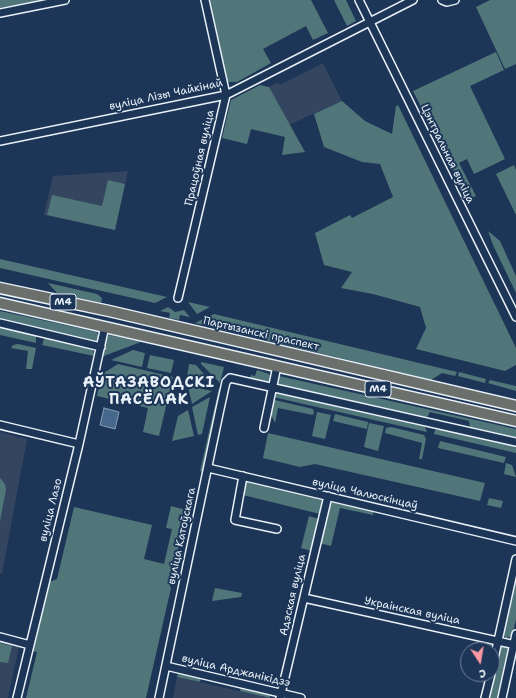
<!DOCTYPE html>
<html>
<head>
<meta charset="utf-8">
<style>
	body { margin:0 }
	#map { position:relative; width:516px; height:698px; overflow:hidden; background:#1d3557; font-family:"Shantell Sans",sans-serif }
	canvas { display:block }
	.north { position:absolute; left:460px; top:642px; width:40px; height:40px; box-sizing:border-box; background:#1d3557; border:1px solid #6e8097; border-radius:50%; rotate:168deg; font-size:11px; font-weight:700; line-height:16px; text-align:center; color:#e8f1f8 }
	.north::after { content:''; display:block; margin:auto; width:14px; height:18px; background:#ff9aa2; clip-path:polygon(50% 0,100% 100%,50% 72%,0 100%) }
</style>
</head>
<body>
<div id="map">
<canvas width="516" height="698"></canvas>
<div class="north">С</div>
</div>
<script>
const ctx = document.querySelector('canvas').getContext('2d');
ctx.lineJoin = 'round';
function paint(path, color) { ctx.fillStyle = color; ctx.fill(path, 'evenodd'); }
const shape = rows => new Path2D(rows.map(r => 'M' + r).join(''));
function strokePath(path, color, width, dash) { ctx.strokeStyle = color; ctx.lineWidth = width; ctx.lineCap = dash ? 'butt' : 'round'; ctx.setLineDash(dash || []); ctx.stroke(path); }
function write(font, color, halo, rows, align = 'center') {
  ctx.font = font + ' "Shantell Sans",sans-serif'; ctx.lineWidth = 4; ctx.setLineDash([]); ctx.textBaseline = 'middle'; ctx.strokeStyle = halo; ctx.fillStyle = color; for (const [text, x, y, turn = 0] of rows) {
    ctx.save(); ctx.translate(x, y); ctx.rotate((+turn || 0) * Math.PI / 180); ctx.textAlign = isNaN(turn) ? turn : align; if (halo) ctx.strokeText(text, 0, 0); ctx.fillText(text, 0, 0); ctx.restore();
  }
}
paint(shape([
	[323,63,342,101,273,132,233,107,276,83,278,82,280,85],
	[128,171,115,230,44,215,53,176],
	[0,432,27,439,2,574,0,574],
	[0,643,19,647,8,698,0,698],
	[177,677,270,698,173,698]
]), '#344560');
paint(shape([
	[0,0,41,0,0,8],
	[210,0,311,0,328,33,313,40,306,26,263,49,271,63,237,82,227,82],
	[334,0,346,0,356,21,347,26],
	[490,0,516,0,516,64,505,69,476,7],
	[496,52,504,70,470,86,505,159,474,174,467,159,459,163,476,196,468,200,413,91],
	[260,85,269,87,305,152,282,155,285,137,251,129,247,144,222,138,231,100],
	[342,101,365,121,392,134,396,106,398,105,516,348,516,365,505,371,416,349,426,328,420,307,373,294,341,288,352,272,324,265,315,233,350,215,352,218,393,197,380,164,362,162,324,147,314,114],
	[514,165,516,170,516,215,496,174],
	[108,180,125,184,115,230,47,215,52,195,102,206],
	[488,231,500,241,516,276,516,293,493,245],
	[0,259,167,297,155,303,0,268],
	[48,283,97,294,102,298,101,303,57,293],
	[188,302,210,307,197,314],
	[168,307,175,312,184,310,190,317,180,315,179,320,169,318,170,313,160,311],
	[0,311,97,332,99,338,96,343,0,321],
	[214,314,457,372,455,376,442,373,431,380,195,323],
	[0,326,36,335,36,343,0,335],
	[109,335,141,342,101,357,106,337],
	[47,338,91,348,93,349,94,356,42,345,44,339],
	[18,344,36,348,32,369,26,369,28,351,11,348,13,345],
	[133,350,145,353,142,367,111,360],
	[150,355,174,360,171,373,147,368],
	[201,362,224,367,220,383,201,364],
	[118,364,173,377,159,436,143,432,148,408,97,396,102,374],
	[189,364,196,365,210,381,187,376],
	[257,370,269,374,271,377,269,382,250,379,251,375,255,376],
	[459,372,486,379,485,383,458,376],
	[279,376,516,429,516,439,470,428,469,421,430,412,426,419,281,386,276,384],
	[490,380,516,386,516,391,488,383],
	[188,386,212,391,192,404],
	[219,388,222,389,203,472,200,471],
	[275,393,425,427,427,432,273,397],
	[210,397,202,434,198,435,192,407],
	[275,400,313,409,314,412,313,415,278,408,275,423,271,414,272,402],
	[188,410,194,436,172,441,178,416],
	[317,412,331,415,325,439,312,436],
	[335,414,368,422,367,429,333,421],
	[369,423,384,426,378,451,364,447],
	[391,427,424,435,426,439,422,459,419,459,422,443,385,433,386,428],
	[439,429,516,446,516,453,434,434,435,430],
	[268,433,485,483,480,501,315,464,300,467,263,458],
	[440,441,506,457,504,463,438,448],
	[506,463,512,465,516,477,504,474],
	[0,478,5,484,6,490,0,521],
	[247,481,323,500,320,514,243,495],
	[489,498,503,501,501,508,487,505],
	[330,500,374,510,373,515,340,508,331,546,319,543],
	[171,506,186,510,170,587,171,588,146,698,26,698,37,652,31,651,47,583,57,579,74,507,152,525,144,559,164,564,172,529,166,528],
	[309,516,319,519,311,551,301,548],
	[516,574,516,619,512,636,506,638,503,634],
	[215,588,242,593,241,597,212,601],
	[0,643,12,646,8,663,0,662],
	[506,646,510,649,499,698,489,698,500,647],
	[178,673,201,677,200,682,177,677],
	[241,686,271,693,270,698,240,691]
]), '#517679');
const water = shape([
	[104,408,119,412,115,429,100,425,104,408]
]);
paint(water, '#46688c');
strokePath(water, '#879fb7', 1);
const minor = shape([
	[359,0,516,317],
	[442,0,447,2,455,0],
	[0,13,65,0],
	[0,141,226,95,413,0],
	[178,298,226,95,205,0],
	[0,323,101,347],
	[0,425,79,444],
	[264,428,277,366],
	[208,468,516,541],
	[243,476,235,520,277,529],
	[304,598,516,645],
	[0,637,30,645],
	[166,666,301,698],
	[492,668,516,559],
	[17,698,79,444,105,326],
	[159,698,220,409,226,382,230,378,516,442],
	[280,698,328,496],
	[485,698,491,674],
	[502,698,516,634]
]);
const primary = shape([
	[0,288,109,311,516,406],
	[0,303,516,421]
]);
strokePath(minor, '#e8f1f8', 10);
strokePath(primary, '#e8f1f8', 13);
strokePath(minor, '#1d3557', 7);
strokePath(primary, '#6c706d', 10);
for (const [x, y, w] of [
	[63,302,26],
	[378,389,26]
]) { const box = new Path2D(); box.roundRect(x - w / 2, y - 8, w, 16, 3); ctx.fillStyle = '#1d3557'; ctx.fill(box); strokePath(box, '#e8f1f8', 1); }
write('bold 10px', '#e8f1f8', null, [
	["М4",63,302],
	["М4",378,389]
]);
write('11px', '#e8f1f8', '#1d3557', [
	["вуліца Лізы Чайкінай",166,95,-12],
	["Цэнтральная вуліца",447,154,64],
	["Працоўная вуліца",200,158,-77],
	["Партызанскі праспект",261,334,13],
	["вуліца Чалюскінцаў",365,494,13],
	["вуліца Лазо",51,510,-76],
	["вуліца Катоўскага",182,536,-78],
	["Адэская вуліца",293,595,-77],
	["Украінская вуліца",412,611,12],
	["вуліца Арджанікідзэ",236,671,13]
]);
ctx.letterSpacing = '1px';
write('bold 15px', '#e8f1f8', '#1d3557', [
	["АЎТАЗАВОДСКІ",149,383],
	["ПАСЁЛАК",149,400]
]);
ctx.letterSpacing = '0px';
</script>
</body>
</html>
